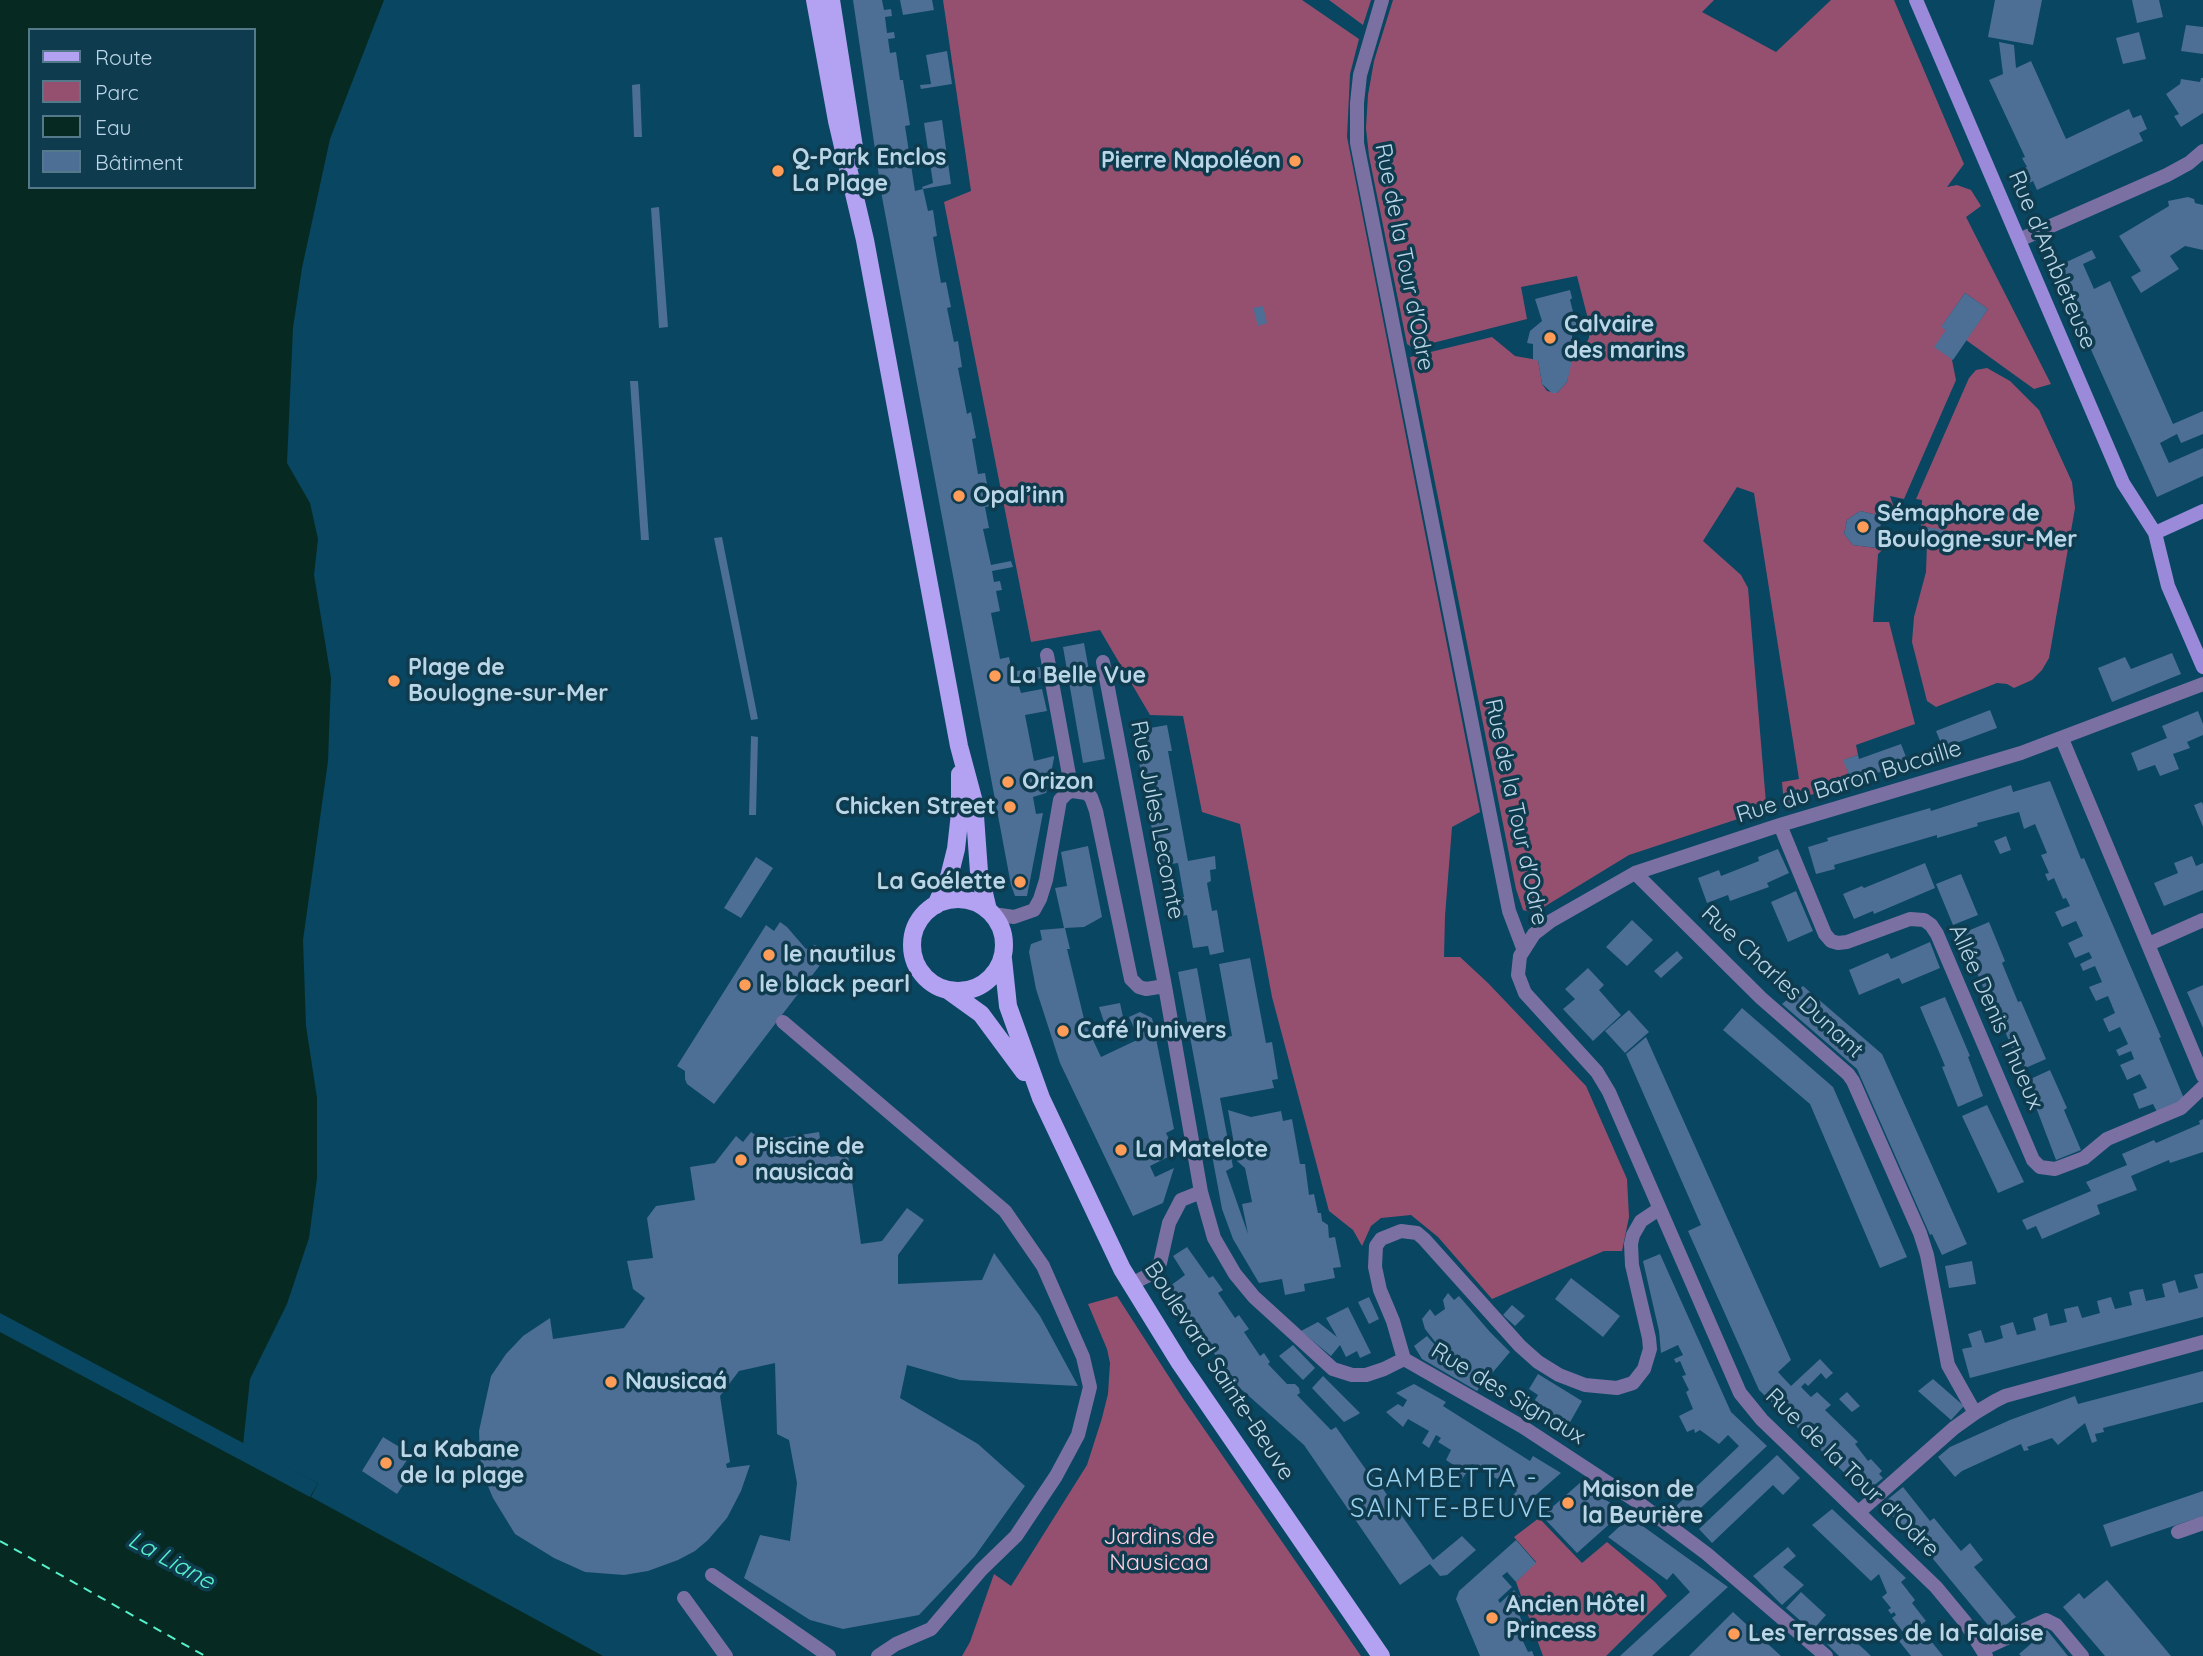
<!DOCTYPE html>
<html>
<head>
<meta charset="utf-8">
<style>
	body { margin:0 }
	#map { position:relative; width:2203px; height:1656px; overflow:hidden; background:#084661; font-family:Quicksand,sans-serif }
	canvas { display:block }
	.legend { position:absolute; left:28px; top:28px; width:228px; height:161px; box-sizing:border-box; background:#0f3b4f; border:2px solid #54798b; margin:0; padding:9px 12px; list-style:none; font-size:21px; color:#bbd6e6 }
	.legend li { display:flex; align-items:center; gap:14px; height:35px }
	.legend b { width:35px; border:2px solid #54798b }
</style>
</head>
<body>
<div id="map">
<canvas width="2203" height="1656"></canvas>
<ul class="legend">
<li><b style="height:9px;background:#b3a1f2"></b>Route</li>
<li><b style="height:19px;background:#96506f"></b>Parc</li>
<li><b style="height:19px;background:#062a22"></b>Eau</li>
<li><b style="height:19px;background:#4d6e95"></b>Bâtiment</li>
</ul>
</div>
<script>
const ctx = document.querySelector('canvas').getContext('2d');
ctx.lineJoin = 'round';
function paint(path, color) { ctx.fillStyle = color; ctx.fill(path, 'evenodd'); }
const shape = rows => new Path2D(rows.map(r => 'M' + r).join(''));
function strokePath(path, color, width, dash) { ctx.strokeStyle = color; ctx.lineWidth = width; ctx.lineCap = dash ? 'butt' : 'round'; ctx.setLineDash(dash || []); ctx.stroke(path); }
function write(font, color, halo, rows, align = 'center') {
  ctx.font = font + ' Quicksand,sans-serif'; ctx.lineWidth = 7; ctx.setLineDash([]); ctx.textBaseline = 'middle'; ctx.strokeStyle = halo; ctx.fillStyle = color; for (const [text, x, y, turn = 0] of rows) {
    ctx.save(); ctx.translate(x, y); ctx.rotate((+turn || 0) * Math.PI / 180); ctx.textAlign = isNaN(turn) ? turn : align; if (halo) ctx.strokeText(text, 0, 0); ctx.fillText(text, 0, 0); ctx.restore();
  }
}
paint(shape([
	[943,0,1302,0,1359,39,1350,74,1347,137,1480,812,1452,827,1445,916,1444,957,1460,957,1488,983,1586,1086,1627,1179,1629,1217,1622,1251,1604,1251,1492,1299,1438,1237,1411,1215,1381,1218,1371,1226,1362,1246,1353,1230,1329,1211,1272,997,1240,824,1202,812,1183,716,1150,715,1100,630,1031,642,944,202,971,191],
	[1329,0,1371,0,1363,25],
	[1393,0,1714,0,1702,12,1776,52,1831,0,1894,0,1964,164,1947,187,1957,185,1971,190,1981,206,1966,217,2051,384,2034,389,1966,340,1988,309,1965,293,1942,326,1946,330,1956,380,1904,499,1890,496,1896,513,1882,516,1860,511,1847,520,1844,534,1853,545,1876,548,1878,538,1888,538,1891,542,1878,554,1873,622,1889,622,1915,724,1856,745,1858,755,1844,760,1851,780,1784,805,1782,782,1799,779,1754,493,1737,487,1703,541,1741,575,1748,588,1766,803,1764,808,1756,813,1629,855,1534,913,1523,910,1516,889,1410,357,1492,337,1515,356,1538,360,1542,384,1547,391,1557,393,1567,382,1572,351,1584,347,1589,338,1589,323,1577,276,1521,287,1527,319,1413,348,1407,344,1369,156,1366,128,1368,95,1374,61],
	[1987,368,2010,381,2039,410,2072,482,2075,508,2049,658,2042,670,2032,680,2014,688,2007,684,1997,683,1936,707,1927,701,1912,642,1914,617,1926,572,1927,543,1942,545,1944,531,1921,526,1922,500,1916,499,1969,378,1976,370],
	[1117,1296,1182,1397,1361,1656,962,1656,970,1642,994,1574,1011,1586,1087,1465,1102,1418,1108,1394,1110,1363,1107,1349,1088,1304],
	[1539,1518,1582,1563,1607,1542,1655,1582,1667,1596,1606,1656,1543,1656,1516,1582,1536,1562,1514,1537]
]), '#96506f');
paint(shape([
	[0,0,384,0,330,139,302,268,293,328,287,463,310,503,318,539,314,575,331,678,328,761,303,940,306,1026,317,1098,317,1178,309,1238,287,1304,250,1379,243,1445,318,1483,311,1497,603,1656,0,1656],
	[30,30,254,30,254,187,30,187]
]), '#062a22');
paint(shape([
	[0,1313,318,1483,310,1497,0,1332]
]), '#084661');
strokePath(shape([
	[0,1541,205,1656]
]), '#56f0ca', 2, [9, 7]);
paint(shape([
	[853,0,882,0,884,10,891,9,892,16,885,17,887,33,894,32,895,38,888,39,890,53,896,52,900,80,903,80,910,125,905,126,915,191,923,189,928,211,933,210,937,236,933,237,941,283,946,282,951,307,947,308,954,342,958,341,962,367,958,368,967,414,971,412,976,438,972,439,978,474,985,473,991,506,985,507,989,528,983,529,991,565,1011,561,1013,567,992,571,994,582,1000,581,1002,590,996,591,1000,611,991,613,1000,659,1009,657,1012,672,1040,667,1042,678,1018,683,1021,693,1042,689,1047,711,1025,715,1034,761,1054,756,1054,758,1050,778,1037,781,1038,786,1048,785,1046,793,1033,797,1036,814,1043,813,1027,896,1015,896,1011,885,882,197],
	[900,0,932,0,934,10,903,15],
	[1995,0,2042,0,2033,45,1988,37],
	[2132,0,2159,0,2163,17,2137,23],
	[2186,25,2203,27,2203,54,2181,51],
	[2139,32,2146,59,2123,64,2116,38],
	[1999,42,2014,45,2016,68,2031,61,2066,139,2129,109,2133,118,2141,115,2147,129,2139,133,2143,141,2037,190,2033,181,2026,185,2018,171,2027,167,2022,158,2025,157,1989,80,2003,74],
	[947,51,952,84,921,89,920,85,931,84,926,55],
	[2201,78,2203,78,2203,113,2181,127,2174,116,2179,114,2166,94,2180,84,2181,79,2200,82],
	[640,84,642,137,634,137,632,85],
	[942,120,951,184,923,189,922,187,933,183,924,123],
	[2188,197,2194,199,2195,203,2203,205,2203,250,2185,246,2170,256,2179,269,2141,293,2131,277,2141,271,2119,236,2169,206,2168,201],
	[659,207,668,327,659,328,651,208],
	[2092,250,2096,258,2083,264,2094,289,2110,281,2173,424,2203,411,2203,434,2181,443,2177,434,2160,443,2169,463,2203,448,2203,476,2157,497,2058,276,2060,275,2056,267],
	[1570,290,1572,298,1570,300,1577,327,1572,331,1572,361,1567,382,1557,393,1552,393,1542,384,1538,360,1533,360,1533,344,1527,343,1530,331,1542,321,1535,299],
	[1965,293,1988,309,1953,360,1934,347,1946,330,1941,327],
	[1263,306,1267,323,1258,326,1253,308],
	[630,381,638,381,649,540,641,540],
	[1860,511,1882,516,1877,548,1853,545,1844,534,1847,520],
	[1921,526,1944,530,1942,545,1917,541,1917,530,1920,530],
	[722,537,758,719,751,720,714,538],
	[1084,643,1105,759,1083,763,1063,647],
	[2172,653,2181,674,2112,702,2098,668,2125,657,2131,669],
	[1990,710,1997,728,1943,748,1936,731],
	[2198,711,2203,724,2203,735,2187,742,2190,748,2173,754,2179,769,2160,776,2155,765,2138,771,2131,753,2167,738,2162,726],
	[1167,725,1172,751,1168,751,1188,861,1215,856,1216,869,1210,870,1211,881,1207,883,1212,911,1217,910,1224,952,1210,955,1208,946,1193,948,1187,915,1182,916,1179,897,1184,897,1178,863,1159,866,1133,731],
	[751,736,758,737,756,815,749,815],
	[1901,744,1908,762,1852,782,1843,760,1858,755,1859,759],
	[2050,781,2081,859,2084,858,2161,1037,2159,1038,2185,1101,2157,1112,2153,1104,2139,1109,2133,1094,2147,1088,2140,1074,2127,1080,2124,1073,2120,1065,2134,1059,2131,1051,2119,1056,2116,1050,2128,1044,2120,1027,2109,1032,2103,1019,2115,1013,2108,996,2096,1001,2089,987,2102,982,2095,966,2083,971,2080,964,2092,958,2089,952,2075,958,2071,949,2068,943,2083,936,2076,921,2062,927,2055,912,2070,906,2066,898,2063,899,2054,878,2048,881,2045,874,2049,873,2041,855,2047,853,2035,824,2024,829,2019,812,1977,823,1978,826,1937,838,1937,835,1834,865,1835,869,1816,874,1808,847,1828,841,1827,838,1930,808,1931,811,2011,785,2013,792],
	[2202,802,2203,805,2203,827,2194,805],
	[2006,836,2011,850,2000,854,1994,841],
	[1088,846,1102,917,1084,927,1065,928,1070,949,1067,949,1085,1023,1101,1057,1139,1039,1129,1017,1140,1012,1152,1018,1174,1129,1166,1133,1176,1153,1150,1166,1155,1177,1174,1168,1163,1203,1133,1216,1060,1063,1036,989,1029,952,1031,944,1042,940,1040,930,1064,928,1055,888,1067,886,1061,852],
	[1778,849,1789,873,1767,883,1769,887,1730,901,1728,895,1707,903,1698,878,1719,870,1721,876,1759,861,1758,857],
	[2192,856,2196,866,2203,863,2203,890,2164,906,2154,883,2178,873,2174,863],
	[756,857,773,868,741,918,724,908],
	[1925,863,1935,888,1874,914,1873,911,1854,919,1843,894,1862,886,1864,888],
	[1961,874,1978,915,1953,925,1936,884],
	[1796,891,1813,931,1788,942,1771,902],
	[1632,920,1653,940,1627,966,1606,947],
	[780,922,787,927,806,949,815,945,830,952,714,1104,687,1084,685,1079,685,1071,677,1066,766,925,774,931],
	[1989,922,2005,961,2002,963,2018,1002,2021,1001,2046,1059,2021,1070,1997,1012,1994,1013,1977,973,1980,972,1963,933],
	[1930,942,1940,968,1902,984,1899,978,1859,995,1849,970,1888,953,1891,959],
	[1677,951,1683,958,1661,978,1654,971],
	[1250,958,1266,1043,1272,1042,1278,1079,1272,1080,1274,1088,1220,1098,1233,1167,1226,1171,1248,1234,1242,1204,1252,1202,1245,1168,1237,1161,1228,1110,1251,1117,1281,1111,1283,1121,1292,1119,1300,1164,1305,1164,1309,1195,1314,1194,1318,1213,1321,1213,1322,1221,1328,1225,1329,1238,1335,1237,1341,1267,1333,1268,1335,1278,1304,1284,1305,1291,1285,1295,1282,1279,1259,1283,1233,1239,1222,1209,1178,972,1197,968,1210,1040,1232,1036,1219,964],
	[1588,968,1604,985,1599,990,1621,1015,1593,1041,1563,1009,1575,999,1565,989],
	[2203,985,2203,1028,2187,992],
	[1803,986,1882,1054,1967,1244,1942,1255,1932,1234,1930,1235,1857,1069,1782,1004],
	[1945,997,1970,1056,1968,1057,1983,1096,1958,1107,1942,1067,1945,1066,1920,1007],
	[1120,1003,1123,1017,1105,1025,1099,1007],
	[1742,1008,1833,1087,1907,1257,1880,1268,1810,1104,1723,1030],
	[1629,1010,1649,1032,1625,1053,1605,1031],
	[1646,1037,1791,1360,1778,1372,1791,1386,1820,1359,1833,1373,1826,1379,1821,1373,1808,1386,1805,1383,1801,1387,1811,1397,1817,1392,1831,1405,1825,1410,1858,1442,1855,1444,1868,1461,1871,1459,1882,1471,1879,1474,1883,1478,1865,1493,1759,1390,1688,1231,1701,1225,1626,1054],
	[2050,1070,2067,1108,2064,1110,2081,1150,2056,1160,2026,1081],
	[1987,1105,2024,1182,1998,1193,1962,1116],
	[2203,1119,2203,1152,2170,1163,2169,1160,2131,1176,2137,1190,2097,1205,2100,1214,2042,1239,2036,1226,2027,1230,2022,1220,2091,1191,2086,1182,2127,1165,2122,1154,2154,1140,2156,1143,2200,1124,2199,1121],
	[751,1132,764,1141,819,1132,822,1151,831,1157,848,1154,861,1244,882,1241,907,1208,924,1220,898,1255,898,1284,982,1280,994,1253,1040,1316,1078,1386,960,1380,907,1365,900,1398,978,1444,1025,1486,975,1556,919,1615,843,1629,810,1620,744,1578,760,1535,790,1541,797,1483,789,1440,777,1434,775,1363,739,1371,720,1396,730,1462,726,1464,727,1468,750,1465,741,1491,727,1518,708,1540,695,1551,678,1560,648,1571,624,1575,585,1572,554,1558,515,1534,493,1498,487,1484,480,1458,479,1431,491,1376,506,1354,523,1336,550,1318,553,1339,624,1328,645,1298,633,1289,627,1261,653,1258,647,1218,656,1206,695,1200,690,1167,715,1163,736,1136,743,1142],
	[1187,1247,1209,1278,1213,1276,1223,1290,1218,1293,1235,1318,1239,1315,1249,1329,1244,1332,1260,1356,1264,1353,1270,1362,1268,1364,1287,1384,1295,1384,1299,1388,1300,1393,1297,1395,1331,1430,1336,1427,1369,1474,1371,1472,1433,1560,1462,1536,1476,1550,1447,1575,1440,1576,1430,1564,1400,1585,1304,1445,1233,1382,1170,1286,1185,1275,1173,1256],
	[1660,1254,1731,1412,1767,1446,1689,1519,1676,1506,1739,1446,1728,1435,1719,1444,1700,1430,1695,1433,1694,1429,1687,1432,1679,1416,1693,1409,1686,1392,1689,1390,1682,1376,1686,1375,1680,1361,1676,1363,1674,1359,1683,1355,1678,1345,1661,1353,1659,1331,1643,1261],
	[1972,1261,1976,1284,1949,1288,1945,1266],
	[2203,1273,2203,1317,1970,1378,1962,1349,1972,1347,1968,1334,1981,1330,1985,1343,1994,1341,2003,1338,2000,1326,2013,1322,2017,1335,2036,1330,2033,1318,2047,1313,2050,1326,2067,1322,2064,1309,2078,1306,2082,1318,2100,1313,2097,1301,2111,1297,2115,1309,2132,1305,2129,1292,2136,1290,2143,1289,2146,1301,2165,1297,2162,1284,2175,1280,2179,1293,2198,1288,2194,1275],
	[1571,1278,1620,1316,1603,1337,1555,1299],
	[1448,1293,1454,1300,1459,1296,1490,1332,1510,1352,1477,1391,1422,1359,1414,1346,1427,1336,1435,1345,1436,1343,1425,1329,1422,1319,1430,1309,1435,1316,1445,1309,1443,1300],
	[1369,1297,1379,1319,1369,1324,1358,1302],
	[1512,1305,1525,1316,1515,1326,1503,1315],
	[1348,1307,1371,1353,1360,1358,1357,1351,1346,1357,1340,1345,1331,1356,1301,1331,1318,1322,1337,1337,1326,1318],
	[1293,1345,1315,1368,1303,1380,1279,1356],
	[2203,1371,2203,1402,2103,1428,2104,1432,2095,1434,2097,1441,2092,1443,2085,1423,2058,1445,2052,1438,2027,1447,2029,1450,2024,1451,2021,1444,1962,1471,1955,1477,1938,1457,1950,1447,2010,1420,2075,1396,2078,1404],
	[1538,1374,1582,1401,1569,1424,1533,1403,1538,1395,1529,1389],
	[1323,1376,1360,1413,1357,1415,1344,1422,1312,1388],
	[1933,1379,1964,1406,1951,1420,1918,1391],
	[1414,1384,1446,1402,1443,1406,1530,1461,1533,1456,1561,1473,1523,1506,1513,1495,1517,1491,1515,1489,1517,1486,1500,1476,1497,1479,1472,1464,1461,1481,1450,1475,1455,1466,1446,1460,1451,1450,1438,1442,1441,1438,1436,1435,1429,1448,1422,1443,1429,1431,1408,1419,1403,1427,1386,1412,1398,1404,1403,1407,1407,1400,1396,1393],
	[1847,1392,1860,1406,1852,1412,1839,1399],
	[383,1437,411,1454,399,1472,408,1478,397,1494,362,1471],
	[1777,1455,1800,1478,1783,1495,1773,1485,1712,1543,1699,1529],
	[1581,1482,1623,1512,1577,1553,1542,1516],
	[1903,1487,1930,1521,1934,1518,1961,1551,1970,1543,1983,1560,1974,1567,2016,1617,1998,1631,1992,1630,1914,1536,1911,1538,1882,1504],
	[2203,1491,2203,1516,2111,1547,2103,1525],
	[1832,1509,1906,1578,1901,1582,1915,1600,1912,1603,1926,1621,1919,1626,1943,1656,1911,1656,1899,1641,1906,1636,1892,1618,1896,1615,1894,1612,1891,1614,1888,1610,1891,1608,1882,1597,1887,1593,1879,1574,1871,1581,1812,1525],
	[1630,1517,1728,1587,1652,1656,1620,1656,1690,1592,1673,1573,1667,1580,1608,1537],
	[1516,1540,1536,1563,1516,1582,1507,1572,1502,1576,1512,1587,1498,1600,1500,1603,1514,1590,1520,1597,1514,1603,1527,1633,1521,1637,1528,1652,1532,1651,1534,1656,1480,1656,1456,1599,1459,1591],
	[1788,1547,1796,1556,1783,1567,1804,1585,1782,1605,1753,1576],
	[2107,1580,2130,1607,2171,1656,2105,1656,2063,1607,2079,1593,2084,1599],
	[1801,1592,1826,1615,1812,1631,1786,1608],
	[1733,1612,1781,1656,1689,1656],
	[1841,1629,1866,1651,1871,1656,1839,1656,1827,1644],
	[2047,1630,2068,1656,2021,1656,2019,1654]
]), '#4d6e95');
strokePath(shape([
	[1382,0,1360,75,1357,103,1357,143,1509,911,1523,948],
	[2019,240,2167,175,2189,163,2203,151],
	[1047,655,1072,791],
	[1103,662,1165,986,1201,1192,1214,1238,1235,1274,1254,1297,1333,1369,1352,1375,1366,1375,1384,1369,1404,1359],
	[2062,739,2203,1076],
	[1780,825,1825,934,1831,941,1838,943,1847,942,1910,919,1924,920,1931,925,1937,934,2033,1160,2040,1167,2055,1169,2084,1158,2107,1139,2181,1108,2203,1087],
	[1635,873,1761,998,1848,1074,1853,1081,1920,1233,1927,1255,1948,1365,1975,1413],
	[993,914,1014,917,1034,910,1040,899,1046,880,1060,800,1067,793,1072,791,1086,793,1091,797,1096,811,1131,979,1139,987,1146,989,1165,986],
	[2149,944,2203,920],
	[783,1022,1005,1211,1043,1266,1083,1357,1090,1387,1078,1435,1056,1476,1016,1536,981,1570,931,1629,896,1644,878,1656],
	[1131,1284,1149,1275,1160,1263,1169,1223,1181,1200,1201,1192],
	[1404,1359,1393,1321,1380,1290,1375,1267,1376,1246,1381,1239,1401,1231,1417,1233,1424,1239,1520,1346,1538,1362,1559,1375,1585,1385,1617,1388,1633,1383,1644,1369,1650,1349,1649,1338,1632,1265,1631,1244,1633,1235,1641,1221,1659,1209],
	[1404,1359,1523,1427,1639,1503,1707,1554,1826,1656],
	[1859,1512,1954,1428,1975,1413,1995,1401,2005,1396,2203,1342],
	[2178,1532,2203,1523],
	[712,1575,829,1656],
	[684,1598,726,1656],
	[1983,1649,2046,1620,2056,1625,2082,1656],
	[1986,1656,1965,1622,1936,1587,1762,1420,1740,1393,1609,1092,1597,1072,1525,993,1518,975,1520,956,1534,934,1551,921,1635,873,1780,825,2021,753,2203,684]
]), '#7b70a2', 14);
strokePath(shape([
	[1916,0,2123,483,2155,533,2168,586,2203,667],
	[2155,533,2203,511]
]), '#9b8ad9', 14);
strokePath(shape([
	[815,0,837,121,865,240,959,746,974,802,979,872,988,910],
	[831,0,856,160],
	'912 945a46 46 0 1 1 92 0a46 46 0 1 1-92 0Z',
	[936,905,949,877,956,849,960,813,960,774],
	[1003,959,1008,1006,1041,1098,1122,1269,1180,1363,1381,1656],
	[949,991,981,1014,1024,1072]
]), '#b3a1f2', 18);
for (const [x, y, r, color] of [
	[1295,161,7,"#fe9c58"],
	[778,171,7,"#fe9c58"],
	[1550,338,7,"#fe9c58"],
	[959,496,7,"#fe9c58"],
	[1863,527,7,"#fe9c58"],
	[995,676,7,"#fe9c58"],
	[394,681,7,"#fe9c58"],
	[1008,782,7,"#fe9c58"],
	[1010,807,7,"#fe9c58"],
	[1020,882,7,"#fe9c58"],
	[769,955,7,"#fe9c58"],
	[745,985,7,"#fe9c58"],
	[1063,1031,7,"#fe9c58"],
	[1121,1150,7,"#fe9c58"],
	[741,1160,7,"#fe9c58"],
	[611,1382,7,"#fe9c58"],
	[386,1463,7,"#fe9c58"],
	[1568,1503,7,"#fe9c58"],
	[1492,1618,7,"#fe9c58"],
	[1734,1634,7,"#fe9c58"]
]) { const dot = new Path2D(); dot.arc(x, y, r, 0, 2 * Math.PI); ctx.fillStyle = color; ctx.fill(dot); strokePath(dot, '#0f3b4f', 2.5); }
write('bold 23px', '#bbd6e6', '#0f3b4f', [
	["Q-Park Enclos",792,158],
	["La Plage",792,184],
	["Pierre Napoléon",1281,161,"right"],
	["Calvaire",1564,325],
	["des marins",1564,351],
	["Opal’inn",973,496],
	["Sémaphore de",1877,514],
	["Boulogne-sur-Mer",1877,540],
	["Plage de",408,668],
	["Boulogne-sur-Mer",408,694],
	["La Belle Vue",1009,676],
	["Orizon",1022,782],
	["Chicken Street",996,807,"right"],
	["La Goélette",1006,882,"right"],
	["le nautilus",783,955],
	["le black pearl",759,985],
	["Café l'univers",1077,1031],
	["Piscine de",755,1147],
	["nausicaà",755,1173],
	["La Matelote",1135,1150],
	["Nausicaá",625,1382],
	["La Kabane",400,1450],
	["de la plage",400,1476],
	["Maison de",1582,1490],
	["la Beurière",1582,1516],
	["Ancien Hôtel",1506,1605],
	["Princess",1506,1631],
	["Les Terrasses de la Falaise",1748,1634]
], 'left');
write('23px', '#bbd6e6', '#0f3b4f', [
	["Rue de la Tour d'Odre",1404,257,79],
	["Rue d'Ambleteuse",2052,260,67],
	["Rue du Baron Bucaille",1849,782,-17],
	["Rue de la Tour d'Odre",1516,812,78],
	["Rue Jules Lecomte",1157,820,79],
	["Rue Charles Dunant",1782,982,43],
	["Allée Denis Thueux",1996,1017,66],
	["Boulevard Sainte-Beuve",1219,1371,57],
	["Rue des Signaux",1508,1394,31],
	["Rue de la Tour d'Odre",1852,1473,44]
]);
write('23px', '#fed1e2', '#0f3b4f', [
	["Jardins de",1159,1537],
	["Nausicaa",1159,1563]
]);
write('italic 24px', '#56f0ca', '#0f3b4f', [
	["La Liane",171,1561,29]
]);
ctx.letterSpacing = '2px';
write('26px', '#98d0f0', '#0f3b4f', [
	["GAMBETTA -",1452,1479],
	["SAINTE-BEUVE",1452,1509]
]);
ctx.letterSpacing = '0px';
</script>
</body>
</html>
